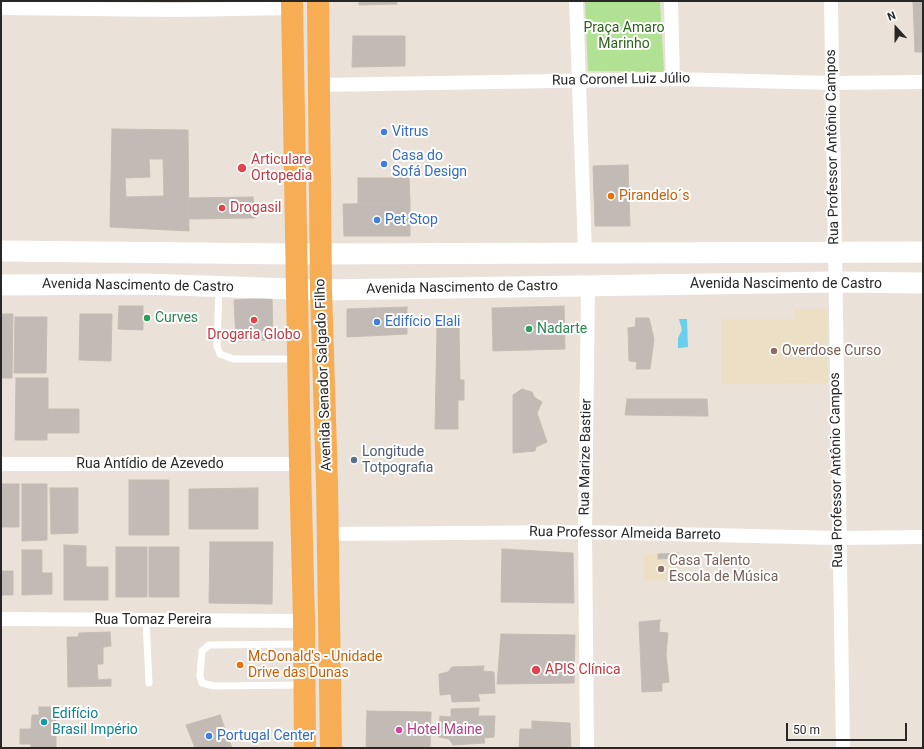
<!DOCTYPE html>
<html>
<head>
<meta charset="utf-8">
<style>
	body { margin:0 }
	#map { position:relative; width:924px; height:749px; overflow:hidden; background:#eae1d8; font-family:Roboto,sans-serif }
	canvas { display:block }
	.frame { position:absolute; inset:0; border:2px solid #272727; pointer-events:none }
	.north { position:absolute; left:876px; top:8px; width:40px; height:40px; -webkit-text-stroke:3px #fff; paint-order:stroke; rotate:339deg; font-size:11px; font-weight:700; line-height:16px; text-align:center; color:#272727 }
	.north::after { content:''; display:block; margin:auto; width:14px; height:18px; background:#272727; clip-path:polygon(50% 0,100% 100%,50% 72%,0 100%) }
	.scale { position:absolute; left:786px; top:723px; width:121px; height:18px; box-sizing:border-box; border:2px solid #272727; border-top:0; padding-left:5px; font-size:12px; line-height:14px; white-space:nowrap; color:#272727; -webkit-text-stroke:3px #fff; paint-order:stroke }
</style>
</head>
<body>
<div id="map">
<canvas width="924" height="749"></canvas>
<div class="frame"></div>
<div class="north">N</div>
<div class="scale">50 m</div>
</div>
<script>
const ctx = document.querySelector('canvas').getContext('2d');
ctx.lineJoin = 'round';
function paint(path, color) { ctx.fillStyle = color; ctx.fill(path, 'evenodd'); }
const shape = rows => new Path2D(rows.map(r => 'M' + r).join(''));
function strokePath(path, color, width, dash) { ctx.strokeStyle = color; ctx.lineWidth = width; ctx.lineCap = dash ? 'butt' : 'round'; ctx.setLineDash(dash || []); ctx.stroke(path); }
function write(font, color, halo, rows, align = 'center') {
  ctx.font = font + ' Roboto,sans-serif'; ctx.lineWidth = 4; ctx.setLineDash([]); ctx.textBaseline = 'middle'; ctx.strokeStyle = halo; ctx.fillStyle = color; for (const [text, x, y, turn = 0] of rows) {
    ctx.save(); ctx.translate(x, y); ctx.rotate((+turn || 0) * Math.PI / 180); ctx.textAlign = isNaN(turn) ? turn : align; if (halo) ctx.strokeText(text, 0, 0); ctx.fillText(text, 0, 0); ctx.restore();
  }
}
paint(shape([
	[794,309,827,309,828,383,721,384,721,319,794,319],
	[644,554,658,554,658,559,678,558,679,580,644,581]
]), '#ecdfc6');
paint(shape([
	[585,1,660,1,664,72,588,71]
]), '#b1e193');
paint(shape([
	[679,319,687,319,688,347,678,348,678,338,682,330]
]), '#69cfee');
const building = shape([
	[359,1,397,1,397,4,359,5,359,1],
	[913,1,923,1,923,52,915,52,913,1],
	[353,36,405,36,405,66,352,67,353,36],
	[112,129,188,130,189,231,110,227,112,129],
	[149,159,163,159,164,196,126,197,125,178,150,177,149,159],
	[628,165,630,226,595,226,593,166,628,165],
	[358,178,409,178,410,203,358,204,358,178],
	[253,197,255,218,189,219,189,198,253,197],
	[410,203,410,236,344,236,343,204,410,203],
	[272,298,273,340,236,341,234,300,272,298],
	[119,306,143,306,143,330,118,329,119,306],
	[564,306,565,349,493,351,492,308,564,306],
	[407,307,407,334,347,337,347,309,407,307],
	[1,314,13,314,12,378,1,378,1,314],
	[80,314,112,314,111,361,79,360,80,314],
	[15,317,47,317,46,373,14,373,15,317],
	[636,318,649,318,654,339,650,369,636,369,637,362,629,361,628,328,635,327,636,318],
	[437,327,459,327,460,380,464,380,464,400,458,400,458,429,435,429,437,327],
	[16,378,48,378,48,409,79,409,79,433,47,433,47,440,15,440,16,378],
	[522,389,532,392,534,397,542,402,537,413,547,442,536,447,535,451,513,453,513,395,522,389],
	[627,399,707,399,708,416,625,415,627,399],
	[129,480,169,480,169,535,129,535,129,480],
	[1,484,19,484,19,527,1,527,1,484],
	[22,484,47,484,47,540,22,541,22,484],
	[50,488,78,488,78,533,51,534,50,488],
	[258,488,258,529,189,529,189,489,258,488],
	[210,542,273,542,272,604,209,603,210,542],
	[64,545,86,546,86,567,108,567,108,600,64,600,64,545],
	[116,547,147,547,147,597,116,597,116,547],
	[149,547,179,547,179,597,149,597,149,547],
	[502,549,573,553,574,603,501,602,502,549],
	[22,550,42,550,42,573,52,573,52,594,22,595,22,550],
	[678,553,678,558,658,559,658,554,678,553],
	[1,571,13,571,13,595,1,595,1,571],
	[660,620,659,632,668,633,666,654,669,682,662,683,662,691,642,692,639,622,660,620],
	[110,632,111,646,103,647,103,664,97,664,98,680,111,679,111,686,68,687,67,637,78,637,79,633,110,632],
	[501,634,575,635,574,683,497,684,501,634],
	[484,666,483,671,494,672,495,693,478,694,480,701,452,702,451,694,440,695,439,674,448,672,452,667,484,666],
	[39,707,56,707,56,748,31,748,31,744,20,744,20,729,31,729,32,715,39,715,39,707],
	[479,708,478,716,495,716,494,737,484,738,485,743,453,745,449,739,439,737,440,716,451,717,451,709,479,708],
	[367,711,431,712,430,748,366,748,367,711],
	[220,715,232,748,195,748,186,725,220,715],
	[532,721,570,723,571,748,519,748,520,729,532,729,532,721]
]);
paint(building, '#c2bbb5');
strokePath(building, '#c5bdb2', 1);
strokePath(shape([
	[219,288,217,346,220,354,233,359,296,359],
	[146,620,149,683],
	[302,644,209,645,202,651,200,676,202,683,214,686,303,685]
]), '#fff', 7);
strokePath(shape([
	[576,1,585,252],
	[671,1,673,79],
	[831,1,843,748],
	[1,8,177,10,293,8],
	[319,85,673,79,831,83,923,82],
	[1,464,300,464],
	[327,534,585,532,838,538,923,537],
	[1,619,304,621],
	[587,748,585,532,588,286]
]), '#fff', 14);
strokePath(shape([
	[1,251,297,254,923,252],
	[1,285,145,284,321,290,835,282,923,283]
]), '#fff', 21);
strokePath(shape([
	[292,1,300,464,304,621,305,748],
	[318,1,321,290,327,483,331,748]
]), '#f7ad53', 22);
for (const [x, y, r, color] of [
	[384,132,4,"#3f7fe0"],
	[384,164,4,"#3f7fe0"],
	[242,168,5,"#e0444e"],
	[611,196,4,"#e8710a"],
	[222,208,4,"#e0444e"],
	[377,220,4,"#3f7fe0"],
	[147,318,4,"#2e9e5b"],
	[254,320,4,"#e0444e"],
	[377,322,4,"#3f7fe0"],
	[529,329,4,"#2e9e5b"],
	[774,351,4,"#8d6e63"],
	[354,460,4,"#5c6f8a"],
	[661,569,4,"#8d6e63"],
	[240,665,4,"#e8710a"],
	[536,670,5,"#e0444e"],
	[44,722,4,"#0f9aa8"],
	[399,730,4,"#d1479c"],
	[209,736,4,"#3f7fe0"]
]) { const dot = new Path2D(); dot.arc(x, y, r, 0, 2 * Math.PI); ctx.fillStyle = color; ctx.fill(dot); strokePath(dot, '#fff', 1.5); }
write('14px', '#2b6219', '#fff', [
	["Praça Amaro",624,28],
	["Marinho",624,44]
]);
write('14px', '#272727', '#fff', [
	["Rua Coronel Luiz Júlio",621,80,-1],
	["Rua Professor Antônio Campos",833,147,-91],
	["Avenida Nascimento de Castro",786,284],
	["Avenida Nascimento de Castro",138,286,1],
	["Avenida Nascimento de Castro",462,288,-1],
	["Avenida Senador Salgado Filho",324,375,-92],
	["Rua Marize Bastier",586,457,-89],
	["Rua Antídio de Azevedo",150,464],
	["Rua Professor Antônio Campos",837,470,-91],
	["Rua Professor Almeida Barreto",625,534,1],
	["Rua Tomaz Pereira",153,620]
]);
write('14px', '#366cbe', '#fff', [
	["Vitrus",392,132],
	["Casa do",392,156],
	["Sofá Design",392,172],
	["Pet Stop",385,220],
	["Edifício Elali",385,322],
	["Portugal Center",217,736]
], 'left');
write('14px', '#be3a42', '#fff', [
	["Articulare",251,160],
	["Ortopedia",251,176],
	["Drogasil",230,208],
	["Drogaria Globo",254,335,"center"],
	["APIS Clínica",545,670]
], 'left');
write('14px', '#c56008', '#fff', [
	["Pirandelo´s",619,196],
	["McDonald's - Unidade",248,657],
	["Drive das Dunas",248,673]
], 'left');
write('14px', '#27864d', '#fff', [
	["Curves",155,318],
	["Nadarte",537,329]
], 'left');
write('14px', '#785e54', '#fff', [
	["Overdose Curso",782,351],
	["Casa Talento",669,561],
	["Escola de Música",669,577]
], 'left');
write('14px', '#4e5e75', '#fff', [
	["Longitude",362,452],
	["Totpografia",362,468]
], 'left');
write('14px', '#0d838f', '#fff', [
	["Edifício",52,714],
	["Brasil Império",52,730]
], 'left');
write('14px', '#b23c85', '#fff', [
	["Hotel Maine",407,730]
], 'left');
</script>
</body>
</html>
